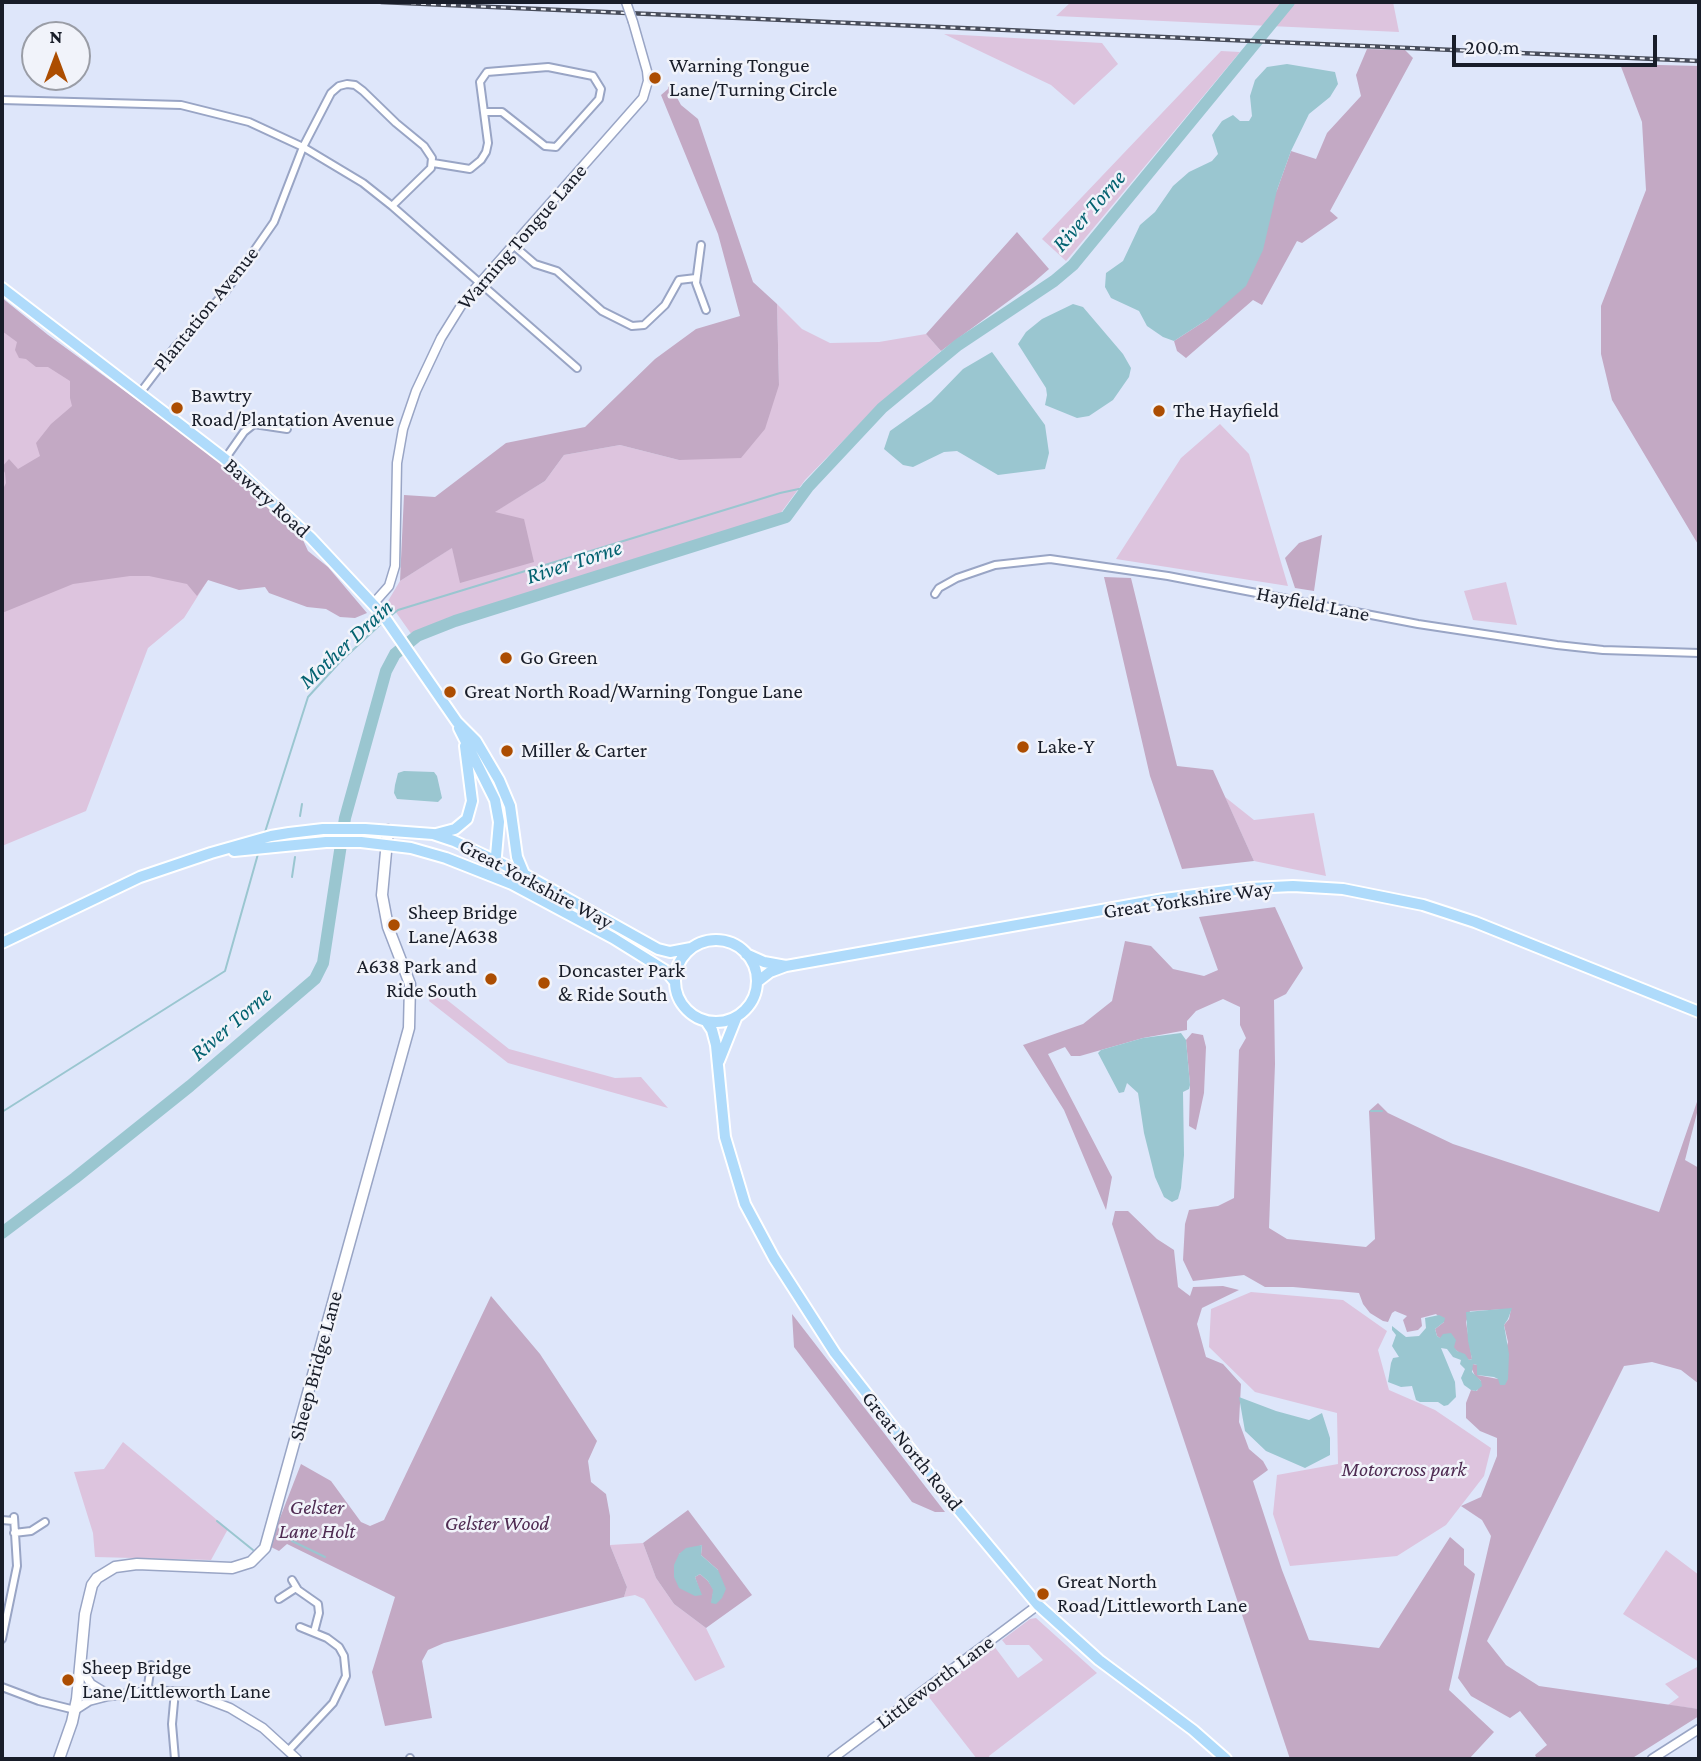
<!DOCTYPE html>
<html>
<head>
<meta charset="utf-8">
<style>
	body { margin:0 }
	#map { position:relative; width:1701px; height:1761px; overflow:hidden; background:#dee6fa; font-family:"Crimson Pro",serif }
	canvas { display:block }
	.frame { position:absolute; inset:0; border:4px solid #181d29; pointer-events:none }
	.north { position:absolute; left:21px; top:21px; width:70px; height:70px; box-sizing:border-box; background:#f1f3fa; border:2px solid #9a9da6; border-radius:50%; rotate:0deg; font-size:19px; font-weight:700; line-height:28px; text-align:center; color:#181d29 }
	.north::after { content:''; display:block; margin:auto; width:24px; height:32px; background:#ac4d01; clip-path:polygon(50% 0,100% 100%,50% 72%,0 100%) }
	.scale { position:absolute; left:1452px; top:35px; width:205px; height:32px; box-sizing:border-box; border:4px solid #181d29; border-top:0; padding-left:9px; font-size:21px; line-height:24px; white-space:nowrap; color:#181d29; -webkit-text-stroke:5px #f1f3fa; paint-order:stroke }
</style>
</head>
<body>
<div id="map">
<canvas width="1701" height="1761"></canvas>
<div class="frame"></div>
<div class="north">N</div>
<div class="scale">200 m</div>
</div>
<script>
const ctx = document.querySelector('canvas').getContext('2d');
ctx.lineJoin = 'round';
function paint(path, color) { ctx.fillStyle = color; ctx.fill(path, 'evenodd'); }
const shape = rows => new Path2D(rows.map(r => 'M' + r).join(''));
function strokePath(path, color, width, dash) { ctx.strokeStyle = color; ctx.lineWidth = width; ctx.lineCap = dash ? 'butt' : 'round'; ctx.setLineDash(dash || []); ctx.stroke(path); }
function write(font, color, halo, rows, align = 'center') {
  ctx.font = font + ' "Crimson Pro",serif'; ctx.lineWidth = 5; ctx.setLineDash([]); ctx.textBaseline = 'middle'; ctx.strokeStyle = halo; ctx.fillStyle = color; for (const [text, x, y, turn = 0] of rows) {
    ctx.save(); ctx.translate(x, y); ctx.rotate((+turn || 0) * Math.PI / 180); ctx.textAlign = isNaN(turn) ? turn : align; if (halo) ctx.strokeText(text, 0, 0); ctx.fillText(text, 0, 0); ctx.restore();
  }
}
paint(shape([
	[1071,2,1393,2,1399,32,1056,16],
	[944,34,1102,43,1118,64,1074,105,1051,85],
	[1221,51,1240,52,1066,261,1042,239],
	[2,298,48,335,208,452,270,506,218,564,184,618,148,648,86,811,2,846],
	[777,304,802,329,830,343,879,342,926,334,941,351,879,404,805,480,780,514,440,621,412,635,388,601,400,581,453,547,494,512,545,481,564,455,620,445,679,460,779,385],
	[1220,424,1249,454,1288,586,1116,559,1181,458],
	[1506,582,1517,625,1473,620,1464,591],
	[1225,797,1254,820,1314,813,1326,876,1254,861],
	[437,992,509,1049,615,1078,641,1077,668,1108,508,1063,429,1001,432,993],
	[1251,1292,1343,1300,1387,1331,1378,1350,1389,1390,1435,1410,1491,1448,1484,1476,1446,1525,1397,1556,1290,1566,1273,1514,1277,1475,1338,1464,1337,1413,1255,1392,1209,1347,1211,1309],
	[123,1442,228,1529,211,1560,95,1557,93,1533,74,1472,104,1469],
	[643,1543,656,1578,674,1604,706,1628,725,1667,695,1681,644,1599,635,1595,624,1597,627,1587,610,1545],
	[1666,1550,1699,1575,1699,1662,1623,1614],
	[1036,1618,1097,1673,989,1756,990,1759,977,1759,928,1696,994,1646,1018,1678,1043,1660,1029,1645,1006,1645,1002,1640,1030,1619],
	[1699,1666,1699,1709,1668,1705,1679,1697,1665,1684]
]), '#ddc4de');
paint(shape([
	[1367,49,1405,50,1413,58,1330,211,1338,218,1302,243,1297,241,1262,305,1253,300,1186,358,1177,351,1174,341,1208,319,1277,190,1291,151,1316,159,1327,133,1361,96,1356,75],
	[1620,64,1699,66,1699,546,1612,400,1601,354,1601,306,1646,190,1642,122],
	[669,83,681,105,698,119,753,282,777,304,779,385,765,429,741,458,679,460,620,445,564,455,545,481,495,512,524,519,534,562,460,583,452,548,400,581,404,495,435,497,506,443,585,427,655,359,696,329,740,316,718,234,661,95,668,89],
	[1017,232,1049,269,1033,283,941,351,926,334],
	[2,298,48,335,208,452,270,506,303,540,308,551,328,567,367,613,355,618,340,617,326,609,307,607,269,593,265,587,239,590,208,580,197,596,187,584,149,576,130,576,73,584,2,613,2,491,6,483,5,473,2,467,9,459,18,469,40,456,36,443,51,424,72,406,70,398,70,381,48,367,36,367,26,359,19,358,15,350,17,342,2,331],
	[1322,535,1314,591,1295,588,1285,558,1299,543],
	[1104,577,1131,578,1177,766,1213,770,1254,861,1182,869,1150,776],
	[1275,907,1303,968,1286,994,1274,1000,1275,1064,1269,1228,1287,1239,1366,1247,1375,1239,1369,1111,1378,1103,1388,1113,1453,1144,1659,1212,1699,1096,1699,1105,1685,1160,1699,1168,1699,1384,1681,1370,1652,1362,1624,1366,1487,1641,1506,1665,1539,1686,1699,1709,1699,1716,1631,1759,1537,1759,1535,1755,1547,1745,1520,1711,1510,1718,1471,1696,1458,1678,1491,1536,1482,1520,1461,1506,1481,1497,1497,1456,1497,1438,1480,1431,1466,1418,1466,1403,1471,1390,1477,1391,1481,1381,1475,1376,1471,1367,1473,1364,1477,1365,1477,1375,1498,1379,1508,1342,1504,1325,1509,1319,1511,1309,1470,1311,1466,1322,1472,1359,1469,1360,1437,1336,1435,1329,1444,1322,1436,1314,1421,1318,1422,1326,1418,1330,1407,1332,1403,1320,1407,1316,1395,1311,1392,1313,1388,1322,1383,1321,1370,1313,1363,1304,1359,1293,1293,1287,1265,1287,1244,1275,1193,1281,1183,1260,1185,1224,1189,1210,1218,1206,1234,1198,1239,1050,1246,1038,1240,1025,1240,1007,1223,999,1196,1011,1187,1021,1187,1030,1143,1038,1080,1056,1071,1056,1065,1047,1048,1054,1112,1177,1106,1210,1064,1110,1023,1045,1083,1024,1112,1001,1125,941,1151,946,1173,969,1204,976,1218,970,1199,917],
	[1192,1033,1203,1035,1206,1047,1204,1093,1196,1130,1189,1126,1190,1085,1186,1040],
	[1115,1211,1128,1211,1157,1239,1174,1250,1178,1287,1190,1296,1193,1287,1223,1286,1239,1290,1202,1308,1197,1324,1206,1357,1223,1364,1241,1384,1239,1422,1249,1449,1263,1461,1268,1470,1253,1481,1282,1570,1309,1640,1379,1648,1450,1537,1464,1549,1464,1565,1475,1574,1449,1690,1494,1732,1469,1759,1290,1759,1112,1224],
	[491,1296,540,1354,597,1441,588,1461,591,1482,606,1494,610,1516,610,1545,627,1587,624,1597,444,1643,428,1650,422,1661,432,1718,385,1726,372,1672,395,1597,287,1544,279,1551,269,1546,301,1464,331,1481,361,1522,370,1526,384,1520],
	[792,1314,945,1512,935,1512,912,1502,794,1347],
	[688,1510,752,1595,706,1628,674,1604,656,1578,643,1543],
	[702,1545,701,1555,718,1570,711,1603,714,1590,708,1581,700,1574,695,1577,701,1595,679,1554]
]), '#c3a9c4');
paint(shape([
	[1287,64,1335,72,1338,84,1330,97,1309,114,1291,151,1277,190,1263,250,1246,286,1208,319,1174,341,1163,337,1147,326,1139,311,1111,298,1105,287,1106,273,1123,261,1140,225,1155,212,1173,186,1189,172,1212,161,1218,154,1212,135,1222,121,1233,115,1240,121,1249,121,1252,116,1250,96,1255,80,1267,67],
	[1073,304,1083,307,1123,354,1131,368,1129,377,1113,400,1089,416,1077,418,1045,405,1047,395,1046,388,1018,344,1026,332,1042,319],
	[992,352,1045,425,1049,453,1045,469,998,475,957,451,944,452,913,467,903,465,884,449,890,431,931,402,963,369],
	[404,771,434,772,437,776,442,798,438,802,397,799,394,793,395,785,398,773],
	[1181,1033,1186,1040,1190,1085,1189,1089,1183,1092,1184,1155,1181,1188,1178,1199,1172,1202,1164,1197,1155,1177,1144,1133,1138,1093,1127,1083,1124,1092,1119,1093,1098,1053,1101,1050,1143,1038],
	[1512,1308,1508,1319,1504,1325,1509,1354,1508,1379,1505,1385,1500,1385,1498,1379,1494,1377,1477,1375,1477,1365,1473,1364,1472,1372,1481,1381,1482,1386,1476,1391,1471,1390,1464,1385,1461,1378,1465,1369,1460,1364,1461,1360,1453,1357,1447,1349,1441,1348,1455,1382,1456,1397,1448,1405,1444,1406,1438,1402,1420,1402,1416,1400,1412,1386,1401,1387,1388,1382,1391,1363,1393,1358,1399,1357,1392,1346,1396,1335,1392,1330,1392,1326,1406,1337,1419,1336,1426,1328,1425,1318,1439,1315,1445,1318,1444,1322,1435,1329,1437,1336,1440,1338,1443,1334,1451,1333,1456,1340,1454,1347,1457,1351,1465,1354,1469,1360,1472,1359,1468,1341,1466,1312],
	[1239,1397,1276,1411,1309,1420,1322,1413,1330,1438,1330,1455,1305,1468,1266,1451,1245,1431],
	[702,1545,701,1555,718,1570,726,1589,722,1598,716,1604,711,1603,713,1590,708,1581,700,1574,695,1577,702,1595,695,1596,679,1588,674,1577,674,1565,679,1554,686,1548]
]), '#9ac6d0');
strokePath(shape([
	[389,617,398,610,780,493,808,487],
	[300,816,302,804],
	[265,832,308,697,340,662,382,623],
	[292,877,295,857],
	[1371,1111,1382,1111],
	[2,1112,225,971,258,854],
	[217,1521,253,1550],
	[292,1541,325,1557]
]), '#9ac6d0', 2);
strokePath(shape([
	[2,1233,75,1178,190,1086,315,979,323,963,345,818,386,671,395,654,417,636,455,621,786,517,808,487,882,408,958,345,1054,281,1073,265,1289,2]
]), '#9ac6d0', 12);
const minor = shape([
	[2,100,181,105,249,122,303,147,363,183,392,206,577,368],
	[433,163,470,169,481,160,486,152,488,143,480,82,487,72,548,67,593,76,601,89,599,99,556,147,545,146,540,142,502,112,484,112],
	[513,245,535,264,557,271,602,311,632,326,644,325,665,305,679,280,696,278],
	[701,245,696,283,706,310],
	[140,393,175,347,226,291,274,222,303,147,331,93,339,86,347,84,355,85,363,91,396,123,424,146,432,158,431,168,392,206],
	[225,459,244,432,254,424,287,429],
	[935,594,939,588,957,578,995,565,1050,559,1168,576,1418,624,1557,645,1603,650,1699,653],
	[2,1520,14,1521],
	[14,1533,31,1531,45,1522],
	[292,1580,298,1590,318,1604,319,1613,314,1632],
	[279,1599,296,1588],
	[2,1639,17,1566,14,1517],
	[2,1687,39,1701,75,1710],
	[147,1692,151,1665],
	[288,1751,333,1703,346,1676,344,1656,339,1647,327,1638,300,1627],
	[410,1758,410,1759],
	[175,1759,172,1724,175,1691]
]);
const tertiary = shape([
	[373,604,389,586,395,566,397,463,403,429,416,391,441,338,464,301,643,98,648,81,647,71,633,22],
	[80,1666,91,1684,109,1695],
	[75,1710,89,1701,108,1696,153,1691,188,1692,230,1708,263,1728,297,1759],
	[832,1759,1038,1605],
	[1652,1759,1699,1729]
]);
const secondary = shape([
	[59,1759,72,1722,77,1699,85,1614,92,1585,97,1578,115,1567,137,1564,232,1568,251,1562,265,1548,409,1028,410,984,388,927,382,895,388,830]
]);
const trunk = shape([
	[2,288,225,459,311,538,383,615,457,722,476,741,499,780,510,806,517,857,524,874],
	[459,728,495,800,499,822,495,867],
	[436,834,455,829,467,819,472,801,465,746],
	[234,851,326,842,361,842,411,848,446,858,512,884,613,938,666,971,675,982],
	'675 981a41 41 0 1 1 82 0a41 41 0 1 1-82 0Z',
	[2,943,140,877,211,853,271,836,289,833,323,829,365,829,433,834,454,841,524,874,658,949,670,952,691,948],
	[746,954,764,962,786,966],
	[757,982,770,972,786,966,1164,899,1251,888,1293,886,1343,889,1423,905,1475,922,1699,1012],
	[706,1021,712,1030,716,1045,725,1137,745,1204,774,1258,835,1353,947,1496,1038,1605,1099,1660,1193,1730,1226,1759],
	[719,1061,737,1016]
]);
strokePath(minor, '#99a5c5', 10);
strokePath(tertiary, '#99a5c5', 11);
strokePath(secondary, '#99a5c5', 13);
strokePath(trunk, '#fff', 14);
strokePath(minor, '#fff', 6);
strokePath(tertiary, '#fff', 8);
strokePath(secondary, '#fff', 10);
strokePath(trunk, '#afdbfb', 10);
const rail = shape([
	[381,2,1699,61]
]);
strokePath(rail, '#474c5a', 4.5);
strokePath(rail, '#f1f3fa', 2, [5]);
const tertiaryBridge = shape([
	[626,2,633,22]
]);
strokePath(tertiaryBridge, '#99a5c5', 11, []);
strokePath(tertiaryBridge, '#fff', 8);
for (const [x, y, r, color] of [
	[655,78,7,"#ac4d01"],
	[177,408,7,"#ac4d01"],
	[1159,411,7,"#ac4d01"],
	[506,658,7,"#ac4d01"],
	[450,692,7,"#ac4d01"],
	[1023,747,7,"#ac4d01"],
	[507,751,7,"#ac4d01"],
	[394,925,7,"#ac4d01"],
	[491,979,7,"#ac4d01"],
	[544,983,7,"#ac4d01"],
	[1043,1594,7,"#ac4d01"],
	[68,1680,7,"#ac4d01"]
]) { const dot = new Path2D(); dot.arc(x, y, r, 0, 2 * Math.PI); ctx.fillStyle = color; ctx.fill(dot); strokePath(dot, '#f1f3fa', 2.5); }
write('21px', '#181d29', '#f1f3fa', [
	["Warning Tongue",669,66],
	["Lane/Turning Circle",669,90],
	["Bawtry",191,396],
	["Road/Plantation Avenue",191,420],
	["The Hayfield",1173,411],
	["Go Green",520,658],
	["Great North Road/Warning Tongue Lane",464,692],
	["Lake-Y",1037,747],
	["Miller & Carter",521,751],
	["Sheep Bridge",408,913],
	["Lane/A638",408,937],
	["A638 Park and",477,967,"right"],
	["Ride South",477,991,"right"],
	["Doncaster Park",558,971],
	["& Ride South",558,995],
	["Great North",1057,1582],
	["Road/Littleworth Lane",1057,1606],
	["Sheep Bridge",82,1668],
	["Lane/Littleworth Lane",82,1692]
], 'left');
write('21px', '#181d29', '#f1f3fa', [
	["Warning Tongue Lane",522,237,-49],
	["Plantation Avenue",206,309,-51],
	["Bawtry Road",267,498,42],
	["Hayfield Lane",1313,604,11],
	["Great Yorkshire Way",536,884,28],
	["Great Yorkshire Way",1188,900,-8],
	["Sheep Bridge Lane",316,1366,-75],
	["Great North Road",912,1451,51],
	["Littleworth Lane",935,1682,-37]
]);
write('italic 21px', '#4f2b52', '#f1f3fa', [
	["Motorcross park",1404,1470],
	["Gelster",317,1508],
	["Lane Holt",317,1532],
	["Gelster Wood",497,1524]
]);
write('italic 23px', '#036270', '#f1f3fa', [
	["River Torne",1089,211,-49],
	["River Torne",574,562,-18],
	["Mother Drain",346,644,-43],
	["River Torne",231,1024,-41]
]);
</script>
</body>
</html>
